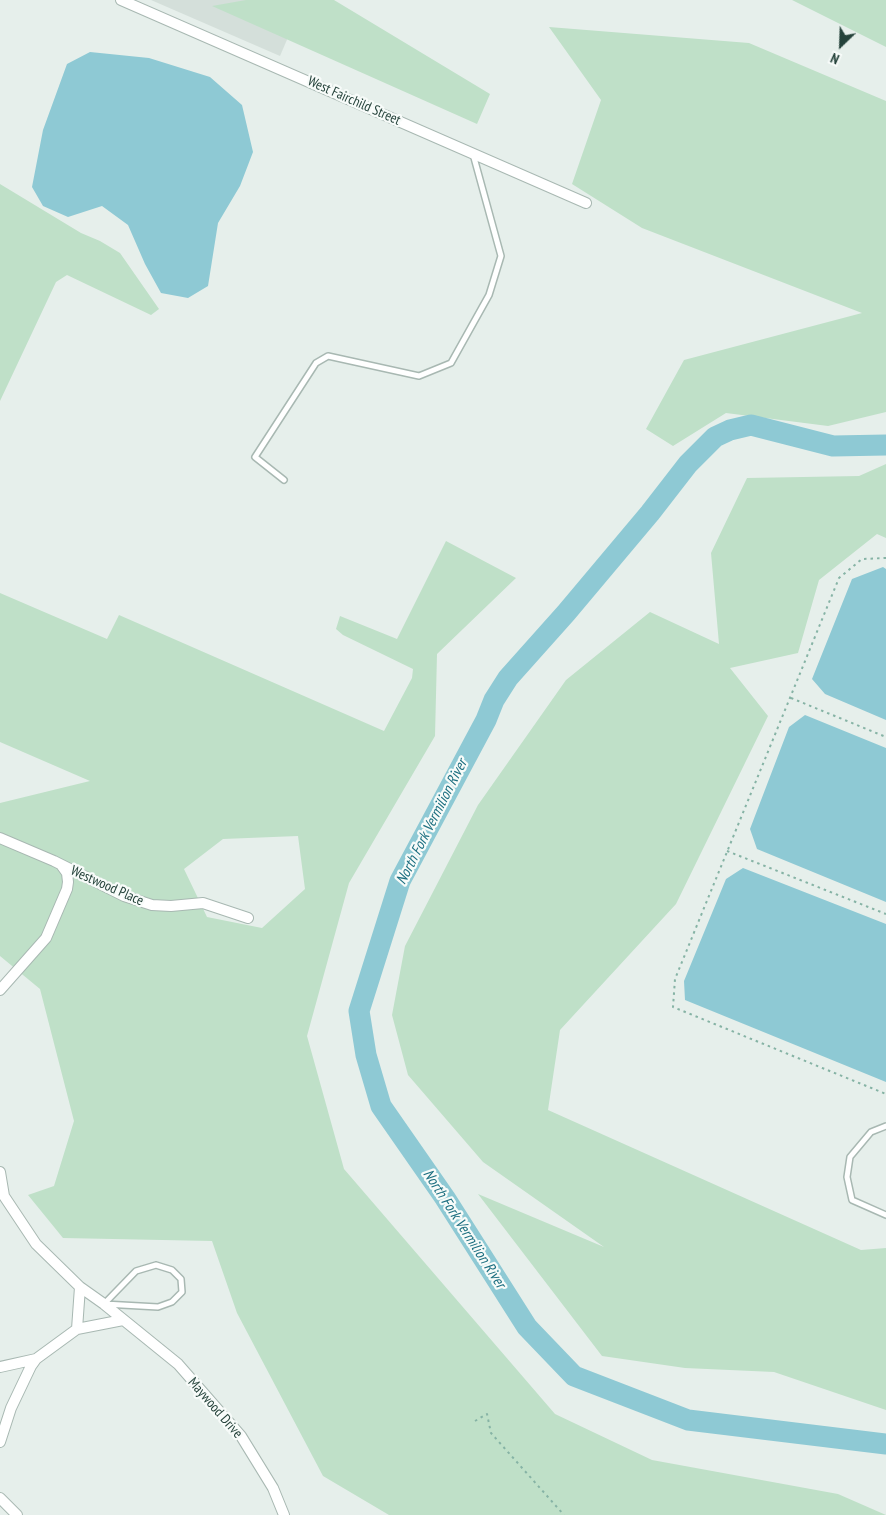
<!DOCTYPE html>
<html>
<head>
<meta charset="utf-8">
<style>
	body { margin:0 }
	#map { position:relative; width:886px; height:1515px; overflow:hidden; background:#e6efeb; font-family:"PT Sans Narrow",sans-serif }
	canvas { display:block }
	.north { position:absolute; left:816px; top:20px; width:50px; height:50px; -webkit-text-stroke:4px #f7fbf9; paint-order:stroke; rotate:204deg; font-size:14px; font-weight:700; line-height:20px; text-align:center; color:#24423a }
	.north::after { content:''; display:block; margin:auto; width:18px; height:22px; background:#24423a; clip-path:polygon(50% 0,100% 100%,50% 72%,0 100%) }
</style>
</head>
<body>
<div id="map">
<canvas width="886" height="1515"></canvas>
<div class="north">N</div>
</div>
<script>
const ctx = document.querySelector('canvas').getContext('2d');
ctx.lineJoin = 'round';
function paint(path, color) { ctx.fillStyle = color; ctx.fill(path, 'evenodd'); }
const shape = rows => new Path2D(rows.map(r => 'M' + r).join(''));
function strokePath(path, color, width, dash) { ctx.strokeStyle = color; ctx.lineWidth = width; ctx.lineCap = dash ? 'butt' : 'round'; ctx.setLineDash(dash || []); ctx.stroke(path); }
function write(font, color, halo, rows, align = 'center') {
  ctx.font = font + ' "PT Sans Narrow",sans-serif'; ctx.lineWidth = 4.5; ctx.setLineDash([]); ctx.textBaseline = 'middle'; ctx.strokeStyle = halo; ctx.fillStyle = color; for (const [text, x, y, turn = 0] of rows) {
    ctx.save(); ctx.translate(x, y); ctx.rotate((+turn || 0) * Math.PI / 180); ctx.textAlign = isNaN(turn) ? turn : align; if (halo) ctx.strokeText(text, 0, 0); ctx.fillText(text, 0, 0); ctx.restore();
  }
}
paint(shape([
	[151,0,304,0,280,56]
]), '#d4dfda');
paint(shape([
	[246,0,334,0,490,94,477,124,212,6],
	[792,0,886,0,886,47],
	[549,27,749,43,886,101,886,412,828,426,726,413,673,446,646,429,684,360,862,313,642,228,572,184,601,100],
	[0,184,81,233,100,241,120,253,159,309,151,315,67,275,56,282,0,401],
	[886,464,886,538,877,534,819,580,798,653,730,668,768,716,676,904,560,1030,548,1110,861,1250,886,1248,886,1410,774,1372,685,1368,602,1356,478,1194,604,1247,483,1162,408,1075,392,1015,405,946,478,805,566,680,650,612,719,644,711,553,747,478,859,476],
	[446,541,516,578,437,654,435,736,349,883,307,1036,344,1169,555,1414,652,1460,838,1494,886,1515,389,1515,323,1476,237,1313,212,1241,63,1238,28,1195,54,1186,74,1121,40,989,0,956,0,803,90,781,0,742,0,593,107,639,119,615,384,731,412,678,413,669,343,635,336,629,340,616,397,639],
	[298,836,305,889,262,928,207,917,184,869,223,839]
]), '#bfe0c8');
paint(shape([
	[90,52,149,58,210,77,242,105,253,152,240,186,218,223,208,286,188,298,161,293,145,264,128,225,102,206,68,217,43,206,32,187,43,130,67,64],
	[883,567,886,569,886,720,825,694,812,679,852,579],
	[805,715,886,748,886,902,757,849,750,829,789,727],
	[743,868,886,924,886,1082,685,1000,684,981,726,879]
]), '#8ec9d4');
strokePath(shape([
	[886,445,833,446,751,425,730,430,715,437,688,464,650,513,566,613,508,678,494,700,486,720,400,881,359,1011,366,1055,381,1106,445,1198,527,1327,574,1376,688,1420,886,1444]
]), '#8ec9d4', 21);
const service = shape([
	[284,480,255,457,316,363,328,356,419,376,451,363,489,295,501,256,473,154],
	[886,1126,871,1132,850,1157,847,1177,852,1200,886,1215],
	[156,1265,172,1270,181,1279,182,1292,172,1302,158,1307,104,1304,136,1271,156,1265]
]);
const minor = shape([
	[121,0,586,203],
	[0,838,54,861,124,896,152,905,171,906,203,903,248,918],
	[0,990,46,938,67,889,68,882,67,873,62,866],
	[0,1172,4,1196,36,1244,80,1287,104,1304,178,1364,241,1436,273,1488,284,1515],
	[77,1329,80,1287],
	[0,1367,36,1359,77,1329,123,1320],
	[0,1442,11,1408,31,1366,36,1359],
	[0,1498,17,1515]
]);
strokePath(service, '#a8b8b2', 8);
strokePath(minor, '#a8b8b2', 12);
strokePath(shape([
	[886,558,862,559,839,578,675,979,673,1007,886,1094],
	[791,698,886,737],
	[727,851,886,914],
	[475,1421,487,1414,491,1433,564,1515]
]), '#86b3a5', 2, [2.5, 4]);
strokePath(service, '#fff', 5);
strokePath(minor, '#fff', 10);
write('14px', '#24423a', '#f7fbf9', [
	["West Fairchild Street",354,101,24],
	["Westwood Place",107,886,24],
	["Maywood Drive",215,1408,49]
]);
write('italic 15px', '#1c6f80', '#f7fbf9', [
	["North Fork Vermilion River",432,822,-63],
	["North Fork Vermilion River",464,1229,57]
]);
</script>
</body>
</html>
